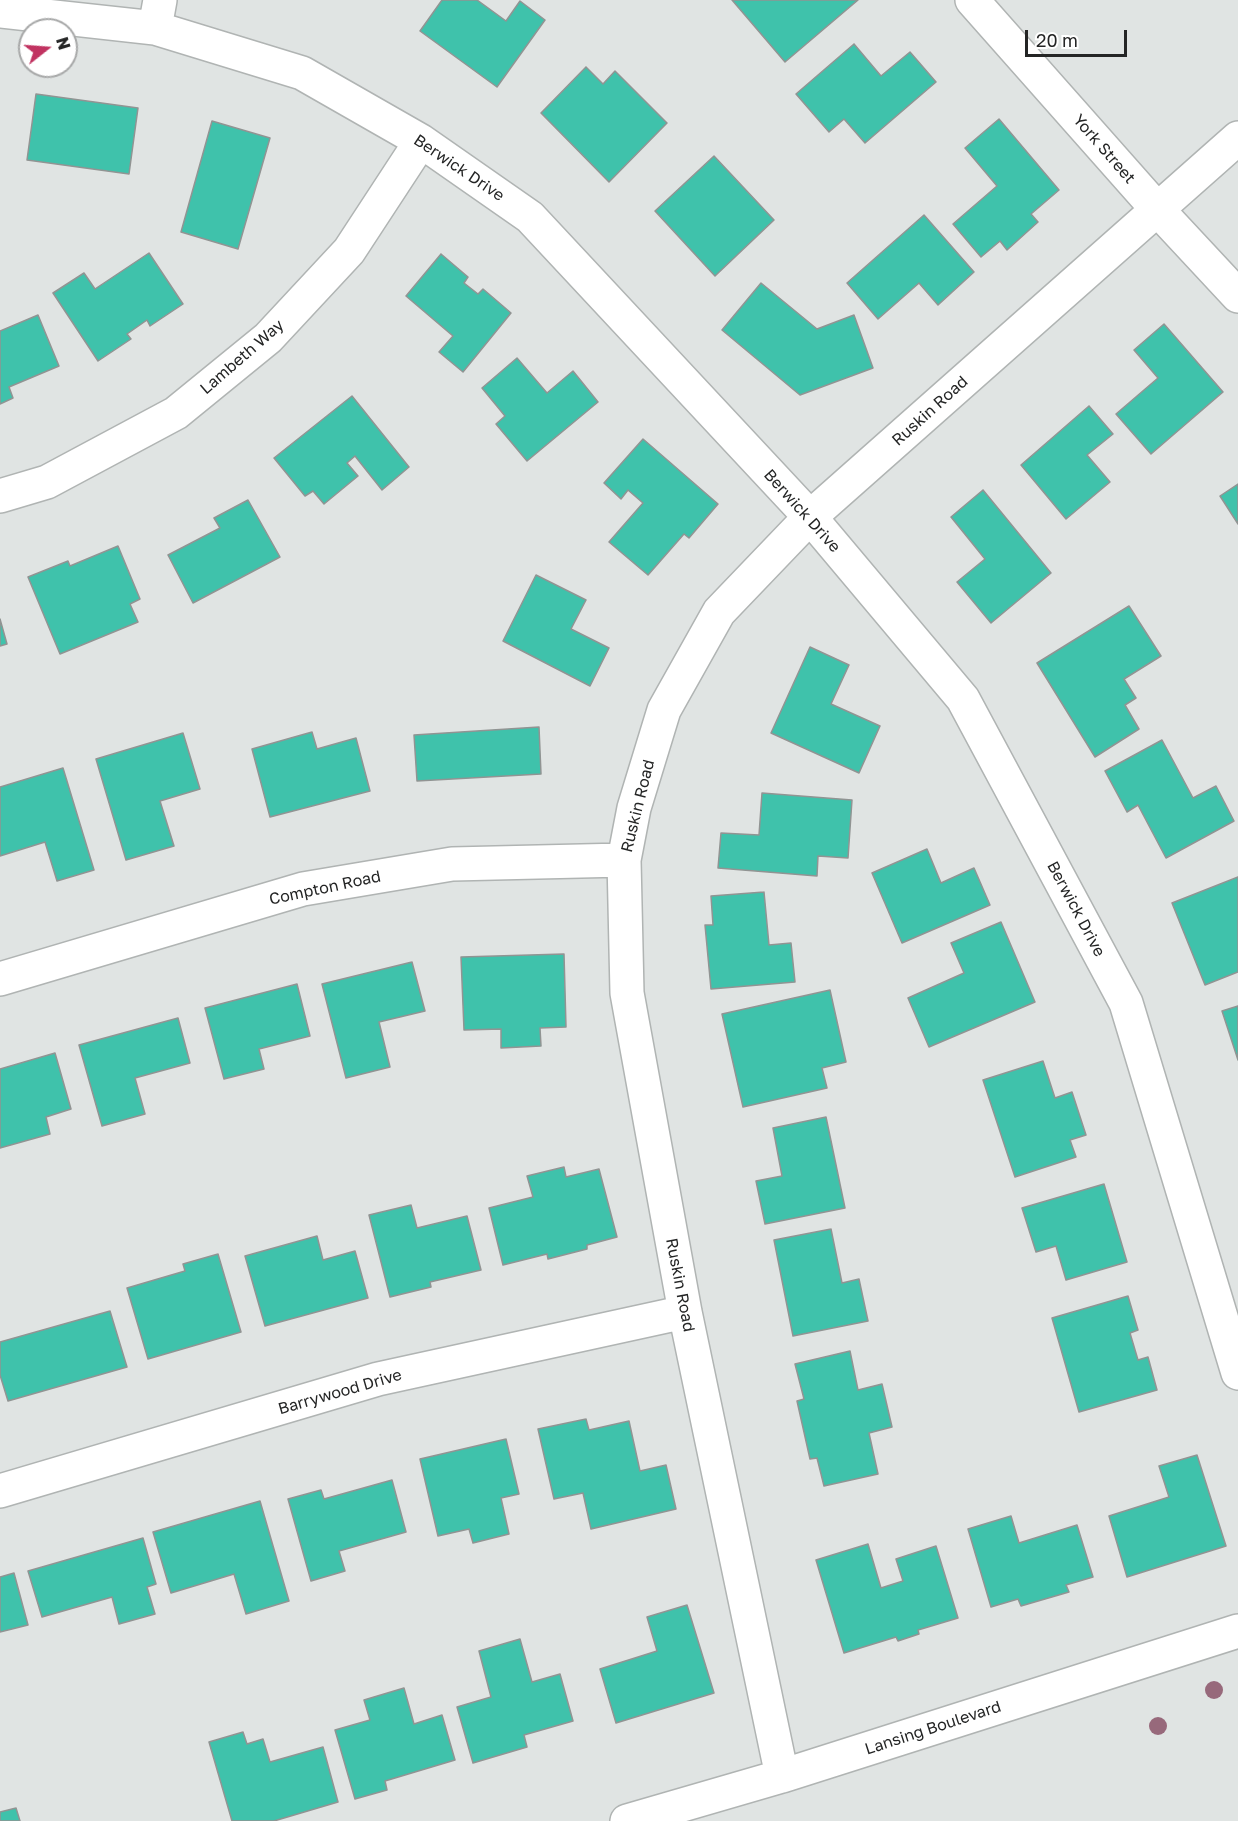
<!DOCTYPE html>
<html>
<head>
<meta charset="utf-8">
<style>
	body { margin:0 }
	#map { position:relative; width:1238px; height:1821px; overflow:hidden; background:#e0e4e3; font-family:"Golos Text",sans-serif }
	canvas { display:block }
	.north { position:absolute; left:18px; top:18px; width:60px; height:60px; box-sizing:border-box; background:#fff; border:2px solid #a7a8a8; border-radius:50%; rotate:73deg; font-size:16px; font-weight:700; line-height:24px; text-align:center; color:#242525 }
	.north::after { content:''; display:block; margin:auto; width:21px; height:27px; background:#c13361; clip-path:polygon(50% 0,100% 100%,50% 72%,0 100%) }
	.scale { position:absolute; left:1025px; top:30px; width:102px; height:27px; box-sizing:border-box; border:3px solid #242525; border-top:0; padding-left:8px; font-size:18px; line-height:21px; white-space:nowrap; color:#242525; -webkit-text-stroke:4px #fff; paint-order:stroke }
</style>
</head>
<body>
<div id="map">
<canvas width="1238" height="1821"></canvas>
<div class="north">N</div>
<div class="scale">20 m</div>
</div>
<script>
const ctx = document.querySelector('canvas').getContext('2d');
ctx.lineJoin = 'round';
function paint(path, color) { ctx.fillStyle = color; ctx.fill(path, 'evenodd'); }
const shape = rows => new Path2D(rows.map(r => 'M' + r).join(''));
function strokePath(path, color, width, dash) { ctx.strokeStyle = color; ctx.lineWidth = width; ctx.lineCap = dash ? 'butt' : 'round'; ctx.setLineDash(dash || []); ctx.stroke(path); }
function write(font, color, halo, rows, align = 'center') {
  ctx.font = font + ' "Golos Text",sans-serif'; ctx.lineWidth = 6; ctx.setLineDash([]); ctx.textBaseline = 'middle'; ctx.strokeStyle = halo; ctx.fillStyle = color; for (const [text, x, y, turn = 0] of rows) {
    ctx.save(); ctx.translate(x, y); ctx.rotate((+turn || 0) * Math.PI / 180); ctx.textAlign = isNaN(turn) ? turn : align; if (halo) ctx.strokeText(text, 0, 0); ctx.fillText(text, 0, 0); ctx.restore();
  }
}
const building = shape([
	[442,0,477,0,506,21,520,1,545,20,497,87,420,31,442,0],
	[732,0,858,0,785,62,732,0],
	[854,44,881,76,910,52,936,82,865,143,844,119,829,132,796,94,854,44],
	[586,67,603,84,615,71,667,123,609,182,541,113,586,67],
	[36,94,138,108,129,174,27,160,36,94],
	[999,119,1059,190,1031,214,1038,222,1007,250,1000,241,981,257,953,224,997,186,965,148,999,119],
	[212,121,270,138,238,249,181,232,212,121],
	[714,156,774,220,715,276,655,211,714,156],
	[924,215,974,272,938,305,919,283,878,319,847,283,924,215],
	[149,253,183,304,150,326,147,320,127,334,131,339,98,361,53,293,84,273,95,289,149,253],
	[441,254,468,277,464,283,478,294,483,289,511,313,463,372,439,352,453,336,406,296,441,254],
	[761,283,817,329,854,315,873,368,800,395,722,330,761,283],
	[38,315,59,366,9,387,13,398,0,404,0,331,38,315],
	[1164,324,1223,392,1151,454,1116,414,1158,378,1134,350,1164,324],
	[517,358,547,393,573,371,598,402,527,461,496,424,505,416,482,388,517,358],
	[352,396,409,467,382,490,355,456,347,463,358,476,324,504,313,491,305,496,274,458,352,396],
	[1089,406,1113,434,1087,455,1110,482,1066,519,1021,465,1089,406],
	[643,439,718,504,689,538,684,534,648,575,609,542,643,503,628,490,621,499,604,483,643,439],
	[1238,484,1238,524,1220,496,1238,484],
	[983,490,1051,573,991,623,957,582,985,559,951,517,983,490],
	[248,500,280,557,193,603,168,555,220,528,214,518,248,500],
	[118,546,140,599,130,604,138,622,60,654,28,577,68,561,70,566,118,546],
	[536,575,586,600,571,629,609,648,590,686,503,641,536,575],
	[1129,606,1161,656,1124,679,1136,698,1125,705,1139,729,1095,757,1037,663,1129,606],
	[0,619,7,644,0,646,0,619],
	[810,647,849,665,831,704,880,726,859,773,771,733,810,647],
	[539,727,541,774,417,781,414,735,539,727],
	[312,732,317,749,356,738,370,791,270,817,252,749,312,732],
	[183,733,200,789,160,801,174,846,126,860,96,759,183,733],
	[1162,740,1193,798,1216,786,1234,821,1166,858,1138,805,1127,812,1105,771,1162,740],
	[63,768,94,870,57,881,45,842,0,856,0,787,63,768],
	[762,793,852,800,848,858,818,856,817,876,718,868,721,833,759,835,762,793],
	[927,849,941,883,974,868,990,905,902,943,872,873,927,849],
	[1238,877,1238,972,1205,985,1172,903,1238,877],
	[764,892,769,945,791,943,795,982,711,989,705,925,713,925,711,896,764,892],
	[1001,922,1035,1002,929,1047,908,998,964,973,951,943,1001,922],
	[564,954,566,1027,540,1028,541,1046,501,1048,501,1029,464,1030,461,957,564,954],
	[412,962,425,1011,379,1022,390,1067,346,1078,322,984,412,962],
	[297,984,310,1036,259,1049,264,1069,224,1079,205,1008,297,984],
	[830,990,846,1062,822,1068,827,1088,743,1107,722,1014,830,990],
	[1238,1006,1238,1060,1222,1011,1238,1006],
	[178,1018,190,1063,135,1078,145,1114,102,1126,79,1045,178,1018],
	[55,1053,71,1109,46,1117,50,1134,0,1148,0,1069,55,1053],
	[1043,1061,1055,1098,1072,1092,1086,1135,1070,1140,1076,1157,1015,1177,983,1080,1043,1061],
	[826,1117,845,1208,765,1224,756,1181,782,1176,773,1128,826,1117],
	[564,1167,566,1177,599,1169,617,1237,587,1245,587,1249,548,1259,547,1254,503,1265,489,1208,533,1197,527,1176,564,1167],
	[1104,1184,1127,1262,1066,1280,1056,1246,1036,1252,1022,1208,1104,1184],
	[411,1205,417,1228,467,1216,481,1270,430,1282,431,1287,390,1297,369,1215,411,1205],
	[831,1229,842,1283,859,1279,868,1321,793,1336,774,1240,831,1229],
	[317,1236,323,1260,355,1251,368,1298,265,1326,245,1256,317,1236],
	[218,1254,241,1332,148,1359,127,1288,185,1271,183,1264,218,1254],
	[1128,1296,1138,1330,1130,1333,1138,1360,1148,1357,1157,1390,1079,1412,1052,1318,1128,1296],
	[110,1311,127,1367,8,1401,0,1375,0,1342,110,1311],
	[850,1351,858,1390,882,1384,892,1427,869,1433,878,1474,824,1486,817,1458,810,1459,797,1401,804,1399,795,1364,850,1351],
	[586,1419,589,1430,629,1421,640,1471,666,1465,676,1509,591,1529,583,1493,554,1499,538,1429,586,1419],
	[506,1439,519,1494,501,1498,509,1534,473,1543,469,1529,438,1536,420,1459,506,1439],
	[1197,1455,1226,1546,1127,1577,1109,1516,1169,1497,1159,1466,1197,1455],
	[392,1480,406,1532,339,1551,345,1571,311,1581,288,1499,321,1490,324,1499,392,1480],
	[260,1501,289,1601,246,1614,234,1574,171,1593,153,1532,260,1501],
	[1011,1516,1019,1543,1077,1525,1093,1577,1066,1585,1069,1592,1021,1606,1018,1599,991,1607,968,1529,1011,1516],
	[143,1538,156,1584,147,1587,155,1614,119,1624,112,1597,42,1617,28,1571,143,1538],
	[868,1544,881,1588,903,1581,896,1559,936,1546,958,1618,918,1630,919,1634,898,1641,896,1637,844,1653,816,1560,868,1544],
	[14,1573,28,1625,0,1632,0,1577,14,1573],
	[687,1605,714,1693,616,1723,600,1669,657,1651,647,1617,687,1605],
	[520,1639,532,1682,560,1674,573,1721,524,1735,527,1747,473,1763,457,1707,491,1697,479,1651,520,1639],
	[404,1688,414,1724,442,1715,455,1760,385,1781,387,1790,355,1799,335,1730,370,1720,364,1700,404,1688],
	[243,1732,247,1744,263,1739,270,1762,323,1747,338,1802,274,1821,232,1821,209,1742,243,1732],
	[16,1808,20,1821,0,1821,0,1812,16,1808]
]);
paint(building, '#3fc2ab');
strokePath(building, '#919493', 1.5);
const minor = shape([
	[972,0,1157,209,1238,296],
	[0,11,155,28,302,73,421,141,530,217,810,517,963,699,1126,1003,1238,1373],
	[155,28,160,0],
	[0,496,47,482,176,413,268,338,349,251,421,141],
	[0,979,303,889,452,864,624,860],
	[0,1491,378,1379,685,1312],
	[782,1776,685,1312,627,993,624,860,634,808,664,710,719,612,810,517,1238,138],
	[627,1821,782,1776,1238,1631]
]);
strokePath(minor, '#b0b4b3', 36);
strokePath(minor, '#fff', 33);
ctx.fillStyle = '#97697b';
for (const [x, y] of [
	[1214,1690],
	[1158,1726]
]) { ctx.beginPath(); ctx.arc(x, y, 9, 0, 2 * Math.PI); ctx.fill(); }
write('16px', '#242525', '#fff', [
	["York Street",1104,149,49],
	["Berwick Drive",459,168,34],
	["Lambeth Way",242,357,-41],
	["Ruskin Road",930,411,-42],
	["Berwick Drive",802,511,48],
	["Ruskin Road",638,806,-76],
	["Compton Road",325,888,-12],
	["Berwick Drive",1076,909,62],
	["Ruskin Road",680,1285,79],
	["Barrywood Drive",340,1392,-16],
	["Lansing Boulevard",933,1728,-18]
]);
</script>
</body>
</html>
